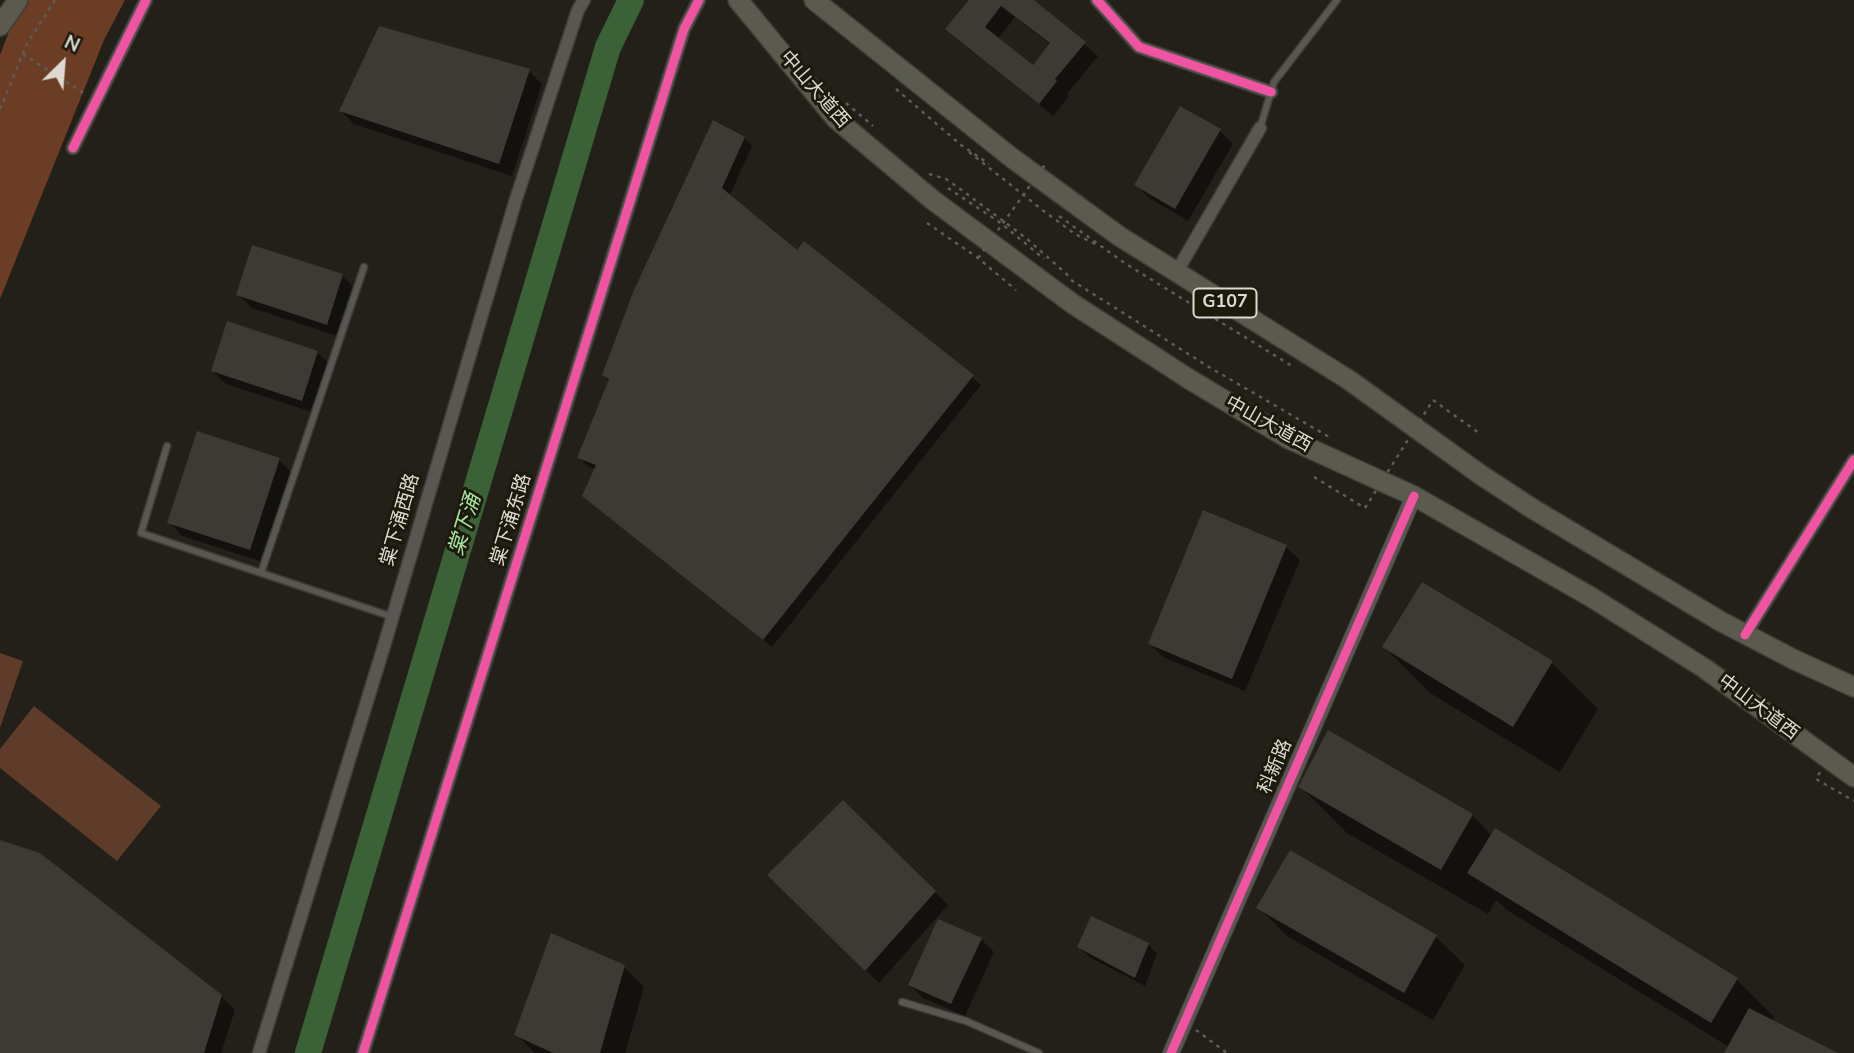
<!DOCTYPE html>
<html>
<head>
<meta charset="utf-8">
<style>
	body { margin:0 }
	#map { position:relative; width:1854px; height:1053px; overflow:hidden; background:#222019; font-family:"Nunito Sans",sans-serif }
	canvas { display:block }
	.north { position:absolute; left:28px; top:28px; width:70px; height:70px; -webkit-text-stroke:5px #1d190c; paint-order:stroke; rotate:25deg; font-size:19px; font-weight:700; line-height:28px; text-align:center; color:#dcdad1 }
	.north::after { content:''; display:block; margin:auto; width:24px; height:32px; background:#dcdad1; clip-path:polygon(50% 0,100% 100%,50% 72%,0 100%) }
</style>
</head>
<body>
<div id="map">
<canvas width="1854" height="1053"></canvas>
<div class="north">N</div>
</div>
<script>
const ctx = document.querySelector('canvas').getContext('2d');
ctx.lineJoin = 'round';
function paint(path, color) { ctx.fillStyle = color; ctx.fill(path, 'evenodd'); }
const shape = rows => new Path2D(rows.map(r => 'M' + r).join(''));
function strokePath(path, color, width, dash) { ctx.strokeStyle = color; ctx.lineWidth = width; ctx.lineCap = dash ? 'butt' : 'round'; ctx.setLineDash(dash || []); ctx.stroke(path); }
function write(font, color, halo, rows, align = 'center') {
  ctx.font = font + ' "Nunito Sans","Noto Sans SC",sans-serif'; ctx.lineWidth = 6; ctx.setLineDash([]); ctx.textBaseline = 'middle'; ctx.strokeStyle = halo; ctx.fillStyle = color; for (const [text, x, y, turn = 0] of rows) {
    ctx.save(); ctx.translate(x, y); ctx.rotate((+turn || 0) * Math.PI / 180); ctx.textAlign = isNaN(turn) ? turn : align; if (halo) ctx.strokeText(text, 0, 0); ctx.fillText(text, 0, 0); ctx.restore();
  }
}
paint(shape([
	[0,653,23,661,0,728],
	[34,706,161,806,117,861,0,768,0,749]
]), '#5f3b29');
paint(shape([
	[21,0,125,0,104,40,0,299,0,55]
]), '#6c3d25');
paint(shape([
	[972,0,1031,0,1098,56,1067,94,1069,96,1053,116,948,29],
	[1015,17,1051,45,1034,67,998,39],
	[529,71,542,84,512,176,354,124,341,111],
	[1220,131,1233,144,1188,221,1149,198,1136,185],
	[744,138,752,146,729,197,797,252,972,377,981,385,772,647,593,504,596,469,588,466,579,458,610,381,604,375],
	[254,247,342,276,356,289,340,337,252,308,238,294],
	[317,352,331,366,315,413,226,384,213,371],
	[279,460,292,473,263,562,182,536,169,522],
	[1204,512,1286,547,1300,560,1245,691,1163,657,1150,644],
	[1384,647,1552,663,1598,709,1560,772,1430,693],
	[1301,787,1472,815,1492,836,1737,980,1774,1017,1771,1021,1834,1053,1726,1053,1729,1047,1507,910,1496,900,1488,914,1347,833],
	[843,803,948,905,879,983,770,875],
	[0,842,221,996,235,1010,221,1053,0,1053],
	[1291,853,1436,937,1465,965,1433,1020,1287,936,1259,908],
	[981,939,994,952,965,1016,923,998,910,985],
	[1148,944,1157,954,1145,986,1089,957,1079,947],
	[624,967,644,987,625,1053,535,1053,516,1034]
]), '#0007');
strokePath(shape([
	[308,1053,608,47,631,0]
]), '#3b6137', 26);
paint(shape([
	[969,0,1034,0,1086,42,1055,79,1057,81,1039,104,945,29],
	[1001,6,1050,43,1033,65,985,27],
	[379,26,530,69,499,164,339,111],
	[1180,106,1221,129,1175,209,1134,185],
	[713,120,745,137,722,188,797,250,804,241,974,375,763,640,582,496,596,465,577,458,609,379,602,375,634,290],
	[252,245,343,274,327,325,236,295],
	[227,321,318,351,302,401,211,371],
	[197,431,280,458,250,550,167,523],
	[1203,510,1287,545,1232,679,1148,644],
	[1422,582,1553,661,1513,727,1382,647],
	[1328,730,1473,814,1441,870,1298,787],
	[843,800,936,891,865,971,767,875],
	[1495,828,1738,978,1711,1023,1467,873],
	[0,840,40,853,222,995,204,1053,0,1053],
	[1290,850,1437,935,1404,993,1256,908],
	[1091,916,1149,943,1135,978,1077,947],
	[938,919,982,938,951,1004,908,985],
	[551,933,625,965,600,1053,553,1053,514,1035],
	[1749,1008,1838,1053,1724,1053]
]), '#3d3a34');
const service = shape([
	[1260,128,1274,82,1337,0],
	[167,446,141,533,393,617],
	[261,573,364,267],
	[902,1002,966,1021,1039,1053]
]);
const minor = shape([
	[1097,0,1139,47,1271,92],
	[73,148,146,0],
	[1176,273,1260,128],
	[1745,635,1854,460],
	[259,1053,384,646,516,199,578,10,584,0],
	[363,1053,684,29,699,0]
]);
const tertiary = shape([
	[1171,1053,1414,496]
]);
const trunk = shape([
	[738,0,836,119,934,201,1073,304,1189,379,1289,439,1414,496,1591,597,1704,668,1854,777],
	[814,0,1012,158,1119,236,1349,380,1481,475,1533,509,1720,621,1795,660,1854,687],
	[0,26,18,0]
]);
strokePath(service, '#3d3c36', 9);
strokePath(minor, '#3d3c36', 15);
strokePath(tertiary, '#3d3c36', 18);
strokePath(trunk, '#3d3c36', 22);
strokePath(shape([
	[23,54,85,94],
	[896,89,961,145,989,164],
	[846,103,873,126],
	[0,109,27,44,55,0],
	[969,152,1045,212,1075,234,1099,246],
	[929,174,946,179,963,191,1026,238,1072,279],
	[948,188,1002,224,1044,259],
	[1059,216,1126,264,1292,366],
	[927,223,978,258,1016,290],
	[1071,280,1209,367,1329,437],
	[1433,400,1479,433],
	[1314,477,1365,508],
	[1820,772,1816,779,1854,801],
	[1196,1030,1227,1053]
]), '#5e5c58', 2.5, [3.5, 5]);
strokePath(service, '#595752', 6);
strokePath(minor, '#595752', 12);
strokePath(tertiary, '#595752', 16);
strokePath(trunk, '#5b5a4e', 19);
strokePath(shape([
	[978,258,1047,162],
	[1365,508,1433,400]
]), '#5e5c58', 2.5, [3.5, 5]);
strokePath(shape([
	[1097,0,1139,47,1271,92],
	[73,148,146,0],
	[1745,635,1854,460],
	[363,1053,684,29,699,0],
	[1171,1053,1414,496]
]), '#f153a3', 9);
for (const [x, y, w] of [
	[1225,303,63]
]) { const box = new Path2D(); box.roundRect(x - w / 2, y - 14.5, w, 29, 5); ctx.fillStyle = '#1d190c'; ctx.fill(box); strokePath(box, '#dcdad1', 2); }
write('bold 18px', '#dcdad1', null, [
	["G107",1225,303]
]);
write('19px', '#dcdad1', '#1d190c', [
	["中山大道西",814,90,49],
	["中山大道西",1268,425,29],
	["棠下涌西路",401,520,-74],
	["棠下涌东路",512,520,-73],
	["中山大道西",1758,708,37],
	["科新路",1276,767,-67]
]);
write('italic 21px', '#a4e59f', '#1d190c', [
	["棠下涌",466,525,-73]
]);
</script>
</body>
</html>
